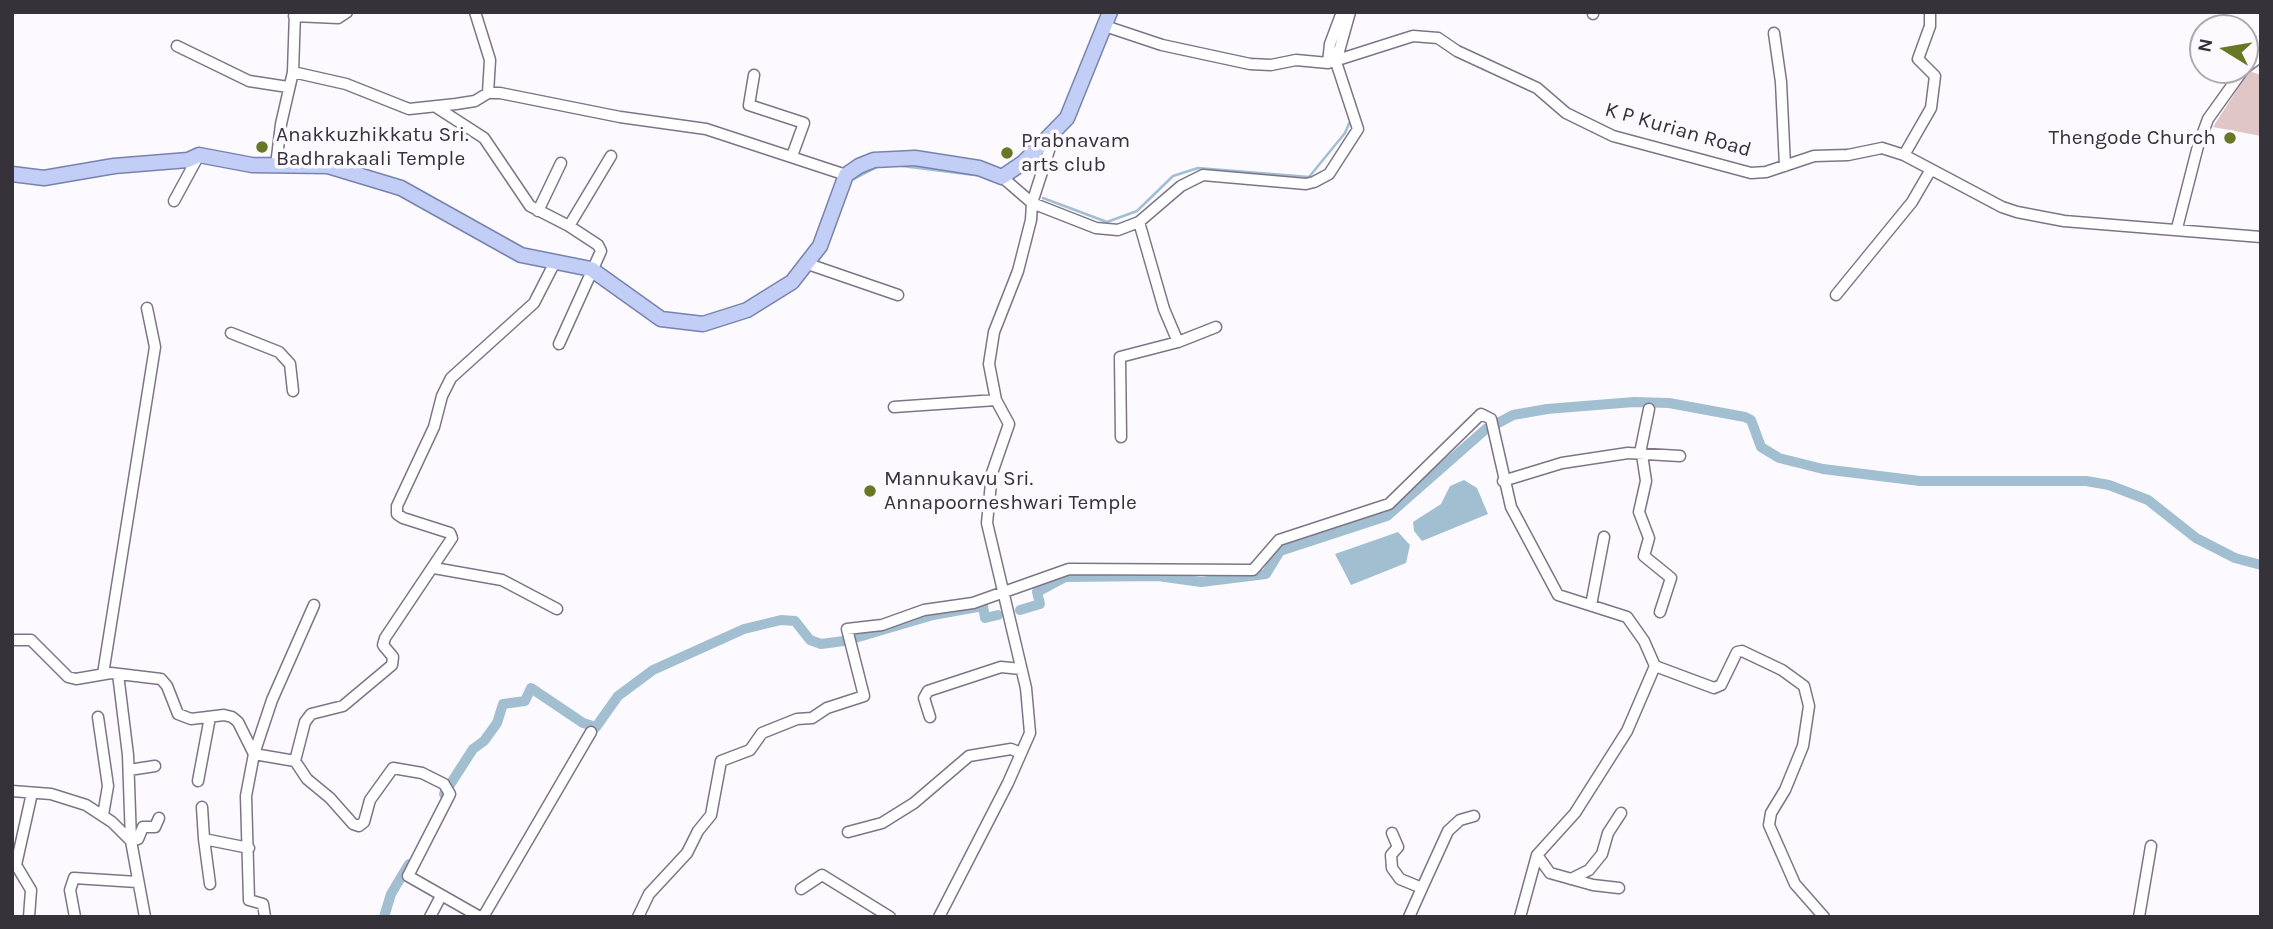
<!DOCTYPE html>
<html>
<head>
<meta charset="utf-8">
<style>
	body { margin:0 }
	#map { position:relative; width:2273px; height:929px; overflow:hidden; background:#fcfafe; font-family:Karla,sans-serif }
	canvas { display:block }
	.frame { position:absolute; inset:0; border:14px solid #353239; pointer-events:none }
	.north { position:absolute; left:2189px; top:14px; width:70px; height:70px; box-sizing:border-box; background:#fcfafe; border:2px solid #acaaaf; border-radius:50%; rotate:281deg; font-size:19px; font-weight:700; line-height:28px; text-align:center; color:#353239 }
	.north::after { content:''; display:block; margin:auto; width:24px; height:32px; background:#687724; clip-path:polygon(50% 0,100% 100%,50% 72%,0 100%) }
</style>
</head>
<body>
<div id="map">
<canvas width="2273" height="929"></canvas>
<div class="frame"></div>
<div class="north">N</div>
</div>
<script>
const ctx = document.querySelector('canvas').getContext('2d');
ctx.lineJoin = 'round';
function paint(path, color) { ctx.fillStyle = color; ctx.fill(path, 'evenodd'); }
const shape = rows => new Path2D(rows.map(r => 'M' + r).join(''));
function strokePath(path, color, width, dash) { ctx.strokeStyle = color; ctx.lineWidth = width; ctx.lineCap = dash ? 'butt' : 'round'; ctx.setLineDash(dash || []); ctx.stroke(path); }
function write(font, color, halo, rows, align = 'center') {
  ctx.font = font + ' Karla,sans-serif'; ctx.lineWidth = 7; ctx.setLineDash([]); ctx.textBaseline = 'middle'; ctx.strokeStyle = halo; ctx.fillStyle = color; for (const [text, x, y, turn = 0] of rows) {
    ctx.save(); ctx.translate(x, y); ctx.rotate((+turn || 0) * Math.PI / 180); ctx.textAlign = isNaN(turn) ? turn : align; if (halo) ctx.strokeText(text, 0, 0); ctx.fillText(text, 0, 0); ctx.restore();
  }
}
paint(shape([
	[2249,71,2261,75,2261,136,2213,127]
]), '#e0c6c7');
paint(shape([
	[1464,480,1477,488,1488,514,1422,541,1414,531,1413,522,1441,504,1450,486],
	[1398,532,1410,545,1406,563,1351,585,1335,554]
]), '#a1bfd1');
strokePath(shape([
	[894,165,982,176],
	[850,181,881,165],
	[1043,198,1107,222,1137,211,1173,176,1198,168,1309,177,1345,133,1351,119]
]), '#a1bfd1', 2.5);
strokePath(shape([
	[1498,423,1513,415,1547,409,1634,402,1669,403,1745,417,1751,420,1761,447,1779,458,1823,469,1920,481,2086,481,2109,485,2148,500,2196,538,2235,558,2261,565],
	[1020,610,1040,604,1037,592,1065,577,1158,576,1201,582,1266,574,1280,551,1387,516,1487,428],
	[855,638,933,615,983,606,985,618,998,615],
	[444,794,473,749,484,741,497,723,503,704,525,701,531,688,583,723,596,727,618,696,653,670,744,629,781,620,795,621,810,640,821,644,844,641],
	[384,917,391,894,409,864]
]), '#a1bfd1', 10);
const minor = shape([
	[475,12,490,60,488,93],
	[1593,14,1593,12],
	[294,16,338,18,347,12],
	[1105,26,1162,45,1250,64,1271,65,1296,60,1328,63,1413,36,1438,38,1457,51,1537,88,1566,113,1613,136,1751,173,1766,172,1814,156,1848,155,1882,148,1904,155,2002,207,2017,212,2064,221,2261,237],
	[1774,33,1781,82,1785,166],
	[177,46,249,81,288,87],
	[1328,63,1330,44,1342,12],
	[2245,68,2261,56],
	[293,72,346,84,409,109,456,104,475,101,488,93,500,93,620,117,706,129,846,175],
	[754,75,749,105,804,123,792,156],
	[436,107,484,138,530,206,569,226,598,245,601,251,559,344],
	[1055,132,1032,203,1096,228,1118,230,1139,222,1181,186,1203,175,1306,184,1314,182,1329,174,1358,129,1336,62,1350,12],
	[1904,155,1931,108,1935,76,1918,59,1930,26,1930,12],
	[276,165,281,124,293,72,295,12],
	[174,201,199,155],
	[538,211,561,163],
	[1139,222,1164,309,1178,342],
	[569,226,611,156],
	[2177,228,2198,146,2208,119,2243,70],
	[808,264,898,295],
	[1836,295,1912,202,1930,171],
	[231,333,279,352,290,364,293,391],
	[894,407,996,400],
	[1649,409,1641,448,1646,481,1639,512,1649,538,1644,556,1671,578,1660,612],
	[1121,437,1120,357,1178,342,1216,327],
	[1503,481,1562,463,1628,453,1680,456],
	[434,568,502,580,557,609],
	[1591,605,1604,537],
	[12,640,31,640,68,677,76,679,111,673,161,679,167,686,178,714,191,719,224,715,232,717,238,722,254,754,246,796,249,900,263,904,265,917],
	[1655,666,1714,688,1721,685,1737,652,1742,651,1782,670,1804,686,1809,706,1803,746,1785,790,1771,813,1769,825,1795,884,1824,917],
	[103,674,155,347,147,308],
	[118,674,128,755,131,841],
	[98,717,108,786,103,815],
	[930,717,924,698,928,691,1001,667,1021,669],
	[295,761,254,754,272,700,314,605],
	[129,770,155,766],
	[198,781,210,717],
	[12,791,51,794,86,805,112,822,131,841,145,917],
	[202,807,204,839,249,848],
	[848,832,882,823,914,803,969,756,1011,749,1021,753],
	[1392,833,1398,847,1391,855,1392,868,1400,879,1422,888,1409,917],
	[204,839,210,884],
	[131,841,138,839,143,827,155,827,159,818],
	[1537,855,1550,873,1593,885,1619,888],
	[1571,879,1589,870,1602,854,1608,833,1621,813],
	[1422,888,1448,831,1460,820,1474,816],
	[801,889,822,875,890,917],
	[29,917,31,890,16,865,32,793],
	[75,917,70,890,74,878,137,882],
	[430,917,441,896],
	[480,917,408,876,450,794,444,784,422,773,393,768,370,800,364,822,359,826,353,824,330,798,307,779,295,761,305,722,311,714,343,706,392,665,393,657,383,645,385,638,452,538,450,533,403,518,397,514,397,506,434,427,442,396,451,378,534,303,555,262],
	[483,917,591,732],
	[638,917,649,894,687,853,698,831,711,815,721,761,750,750,762,733,797,719,812,718,827,708,864,696,847,629,882,625,924,610,973,603,1069,569,1253,570,1279,540,1389,504,1481,414,1491,419,1511,507,1558,595,1627,617,1644,641,1655,666,1627,731,1575,813,1537,855,1520,917],
	[939,917,1008,783,1030,733,1026,688,987,523,992,473,1009,424,996,400,989,364,994,332,1018,271,1031,220,1032,203,1002,177],
	[2139,917,2151,846]
]);
const major = shape([
	[12,174,44,178,114,166,188,160,199,155,252,165,328,166,401,188,521,255,591,269,661,319,703,324,747,310,792,282,820,246,846,175,859,166,874,160,915,158,979,168,1002,177,1024,162,1067,118,1110,12]
]);
strokePath(minor, '#7d7587', 13);
strokePath(major, '#7783af', 17);
strokePath(minor, '#fff', 10);
strokePath(major, '#c2cef5', 14);
for (const [x, y, r, color] of [
	[2230,138,7,"#687724"],
	[262,147,7,"#687724"],
	[1007,153,7,"#687724"],
	[870,491,7,"#687724"]
]) { const dot = new Path2D(); dot.arc(x, y, r, 0, 2 * Math.PI); ctx.fillStyle = color; ctx.fill(dot); strokePath(dot, '#fcfafe', 2.5); }
write('21px', '#353239', '#fcfafe', [
	["K P Kurian Road",1678,130,16]
]);
write('21px', '#353239', '#fcfafe', [
	["Anakkuzhikkatu Sri.",276,135],
	["Badhrakaali Temple",276,159],
	["Thengode Church",2216,138,"right"],
	["Prabnavam",1021,141],
	["arts club",1021,165],
	["Mannukavu Sri.",884,479],
	["Annapoorneshwari Temple",884,503]
], 'left');
</script>
</body>
</html>
